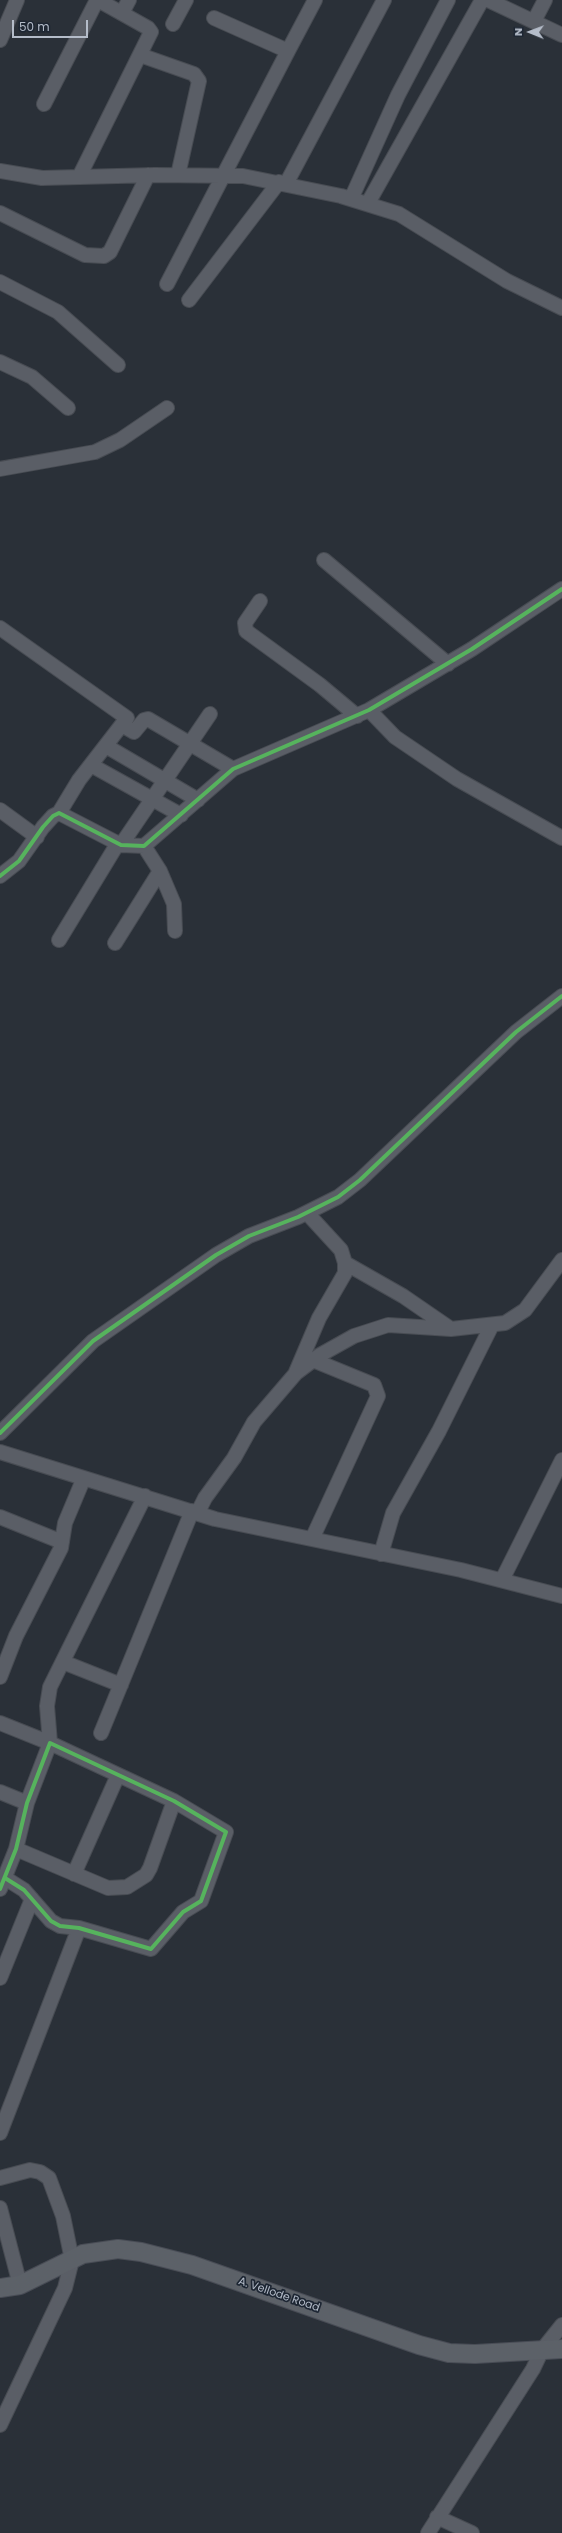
<!DOCTYPE html>
<html>
<head>
<meta charset="utf-8">
<style>
	body { margin:0 }
	#map { position:relative; width:562px; height:2533px; overflow:hidden; background:#2a3038; font-family:Poppins,sans-serif }
	canvas { display:block }
	.north { position:absolute; left:510px; top:12px; width:40px; height:40px; -webkit-text-stroke:3px #1d2633; paint-order:stroke; rotate:271deg; font-size:11px; font-weight:700; line-height:16px; text-align:center; color:#b4bcc9 }
	.north::after { content:''; display:block; margin:auto; width:14px; height:18px; background:#b4bcc9; clip-path:polygon(50% 0,100% 100%,50% 72%,0 100%) }
	.scale { position:absolute; left:12px; top:20px; width:76px; height:18px; box-sizing:border-box; border:2px solid #b4bcc9; border-top:0; padding-left:5px; font-size:12px; line-height:14px; white-space:nowrap; color:#b4bcc9; -webkit-text-stroke:3px #1d2633; paint-order:stroke }
</style>
</head>
<body>
<div id="map">
<canvas width="562" height="2533"></canvas>
<div class="north">N</div>
<div class="scale">50 m</div>
</div>
<script>
const ctx = document.querySelector('canvas').getContext('2d');
ctx.lineJoin = 'round';
const shape = rows => new Path2D(rows.map(r => 'M' + r).join(''));
function strokePath(path, color, width, dash) { ctx.strokeStyle = color; ctx.lineWidth = width; ctx.lineCap = dash ? 'butt' : 'round'; ctx.setLineDash(dash || []); ctx.stroke(path); }
function write(font, color, halo, rows, align = 'center') {
  ctx.font = font + ' Poppins,sans-serif'; ctx.lineWidth = 3.5; ctx.setLineDash([]); ctx.textBaseline = 'middle'; ctx.strokeStyle = halo; ctx.fillStyle = color; for (const [text, x, y, turn = 0] of rows) {
    ctx.save(); ctx.translate(x, y); ctx.rotate((+turn || 0) * Math.PI / 180); ctx.textAlign = isNaN(turn) ? turn : align; if (halo) ctx.strokeText(text, 0, 0); ctx.fillText(text, 0, 0); ctx.restore();
  }
}
const minor = shape([
	[488,0,562,35],
	[122,13,129,0],
	[534,21,545,0],
	[173,24,186,0],
	[0,40,17,0],
	[288,51,315,0],
	[140,55,194,74,199,81,178,175],
	[44,104,97,0],
	[0,171,42,178,155,175,243,176,341,196,399,214,507,281,562,308],
	[79,177,151,32,148,28,98,0],
	[286,184,384,0],
	[351,199,398,95,448,0],
	[368,203,482,0],
	[0,213,85,255,104,256,110,252,148,175],
	[0,282,58,312,118,365],
	[167,284,288,51,214,18],
	[189,300,279,182],
	[0,362,32,377,68,408],
	[0,469,95,452,120,440,167,408],
	[324,560,448,664],
	[260,601,245,623,246,631,320,685,357,716],
	[0,628,127,718,79,780,59,813],
	[369,710,395,737,457,779,562,838],
	[122,725,134,732,144,720,148,719,233,769],
	[106,746,198,800],
	[91,765,181,815],
	[0,810,37,837],
	[121,845,210,714],
	[144,846,160,871,174,904,175,931],
	[0,876,19,861,43,827,53,816,59,813,121,845,144,846,233,769,369,710,472,649,562,589],
	[59,940,118,843],
	[115,943,160,871],
	[345,1263,403,1296,451,1329],
	[296,1372,319,1318,345,1273,345,1263,341,1250,307,1213],
	[0,1433,93,1341,216,1255,249,1236,298,1217,338,1197,360,1180,516,1032,562,996],
	[0,1452,215,1519,461,1570,562,1596],
	[202,1514,199,1510,205,1498,234,1458,254,1422,296,1373,320,1355,354,1336,388,1325,451,1329,505,1323,525,1310,562,1260],
	[0,1517,62,1542],
	[312,1539,378,1396,374,1385,313,1360],
	[381,1554,393,1513,439,1431,492,1325],
	[502,1580,562,1460],
	[63,1662,121,1685],
	[0,1677,16,1636,61,1548,65,1523,83,1480],
	[0,1723,50,1743,47,1706,50,1687,145,1496],
	[101,1733,192,1511],
	[0,1792,27,1803],
	[16,1849,108,1888,127,1887,146,1875,150,1868,174,1801],
	[74,1874,118,1775],
	[0,1889,16,1849,27,1803,50,1743,174,1801,226,1832,201,1901,183,1912,151,1949,79,1928,60,1926,51,1921,24,1890,5,1878],
	[0,1978,32,1899],
	[0,2133,79,1928],
	[0,2178,30,2170,40,2172,49,2178,63,2216,72,2260,65,2288,0,2425],
	[0,2208,20,2285],
	[437,2517,472,2533],
	[428,2533,533,2369,542,2350,562,2325]
]);
const major = shape([
	[0,2288,20,2285,83,2254,118,2249,141,2252,192,2265,419,2345,449,2353,475,2354,562,2349]
]);
strokePath(minor, '#484c53', 16);
strokePath(major, '#484c55', 20);
strokePath(minor, '#5a5e66', 14);
strokePath(major, '#5c6168', 18);
strokePath(shape([
	[0,876,19,861,43,827,53,816,59,813,121,845,144,846,233,769,369,710,472,649,562,589],
	[0,1433,93,1341,216,1255,249,1236,298,1217,338,1197,360,1180,516,1032,562,996],
	[0,1889,16,1849,27,1803,50,1743,174,1801,226,1832,201,1901,183,1912,151,1949,79,1928,60,1926,51,1921,24,1890,5,1878]
]), '#56b35d', 4);
write('11px', '#b4bcc9', '#1d2633', [
	["A. Vellode Road",279,2295,19]
]);
</script>
</body>
</html>
